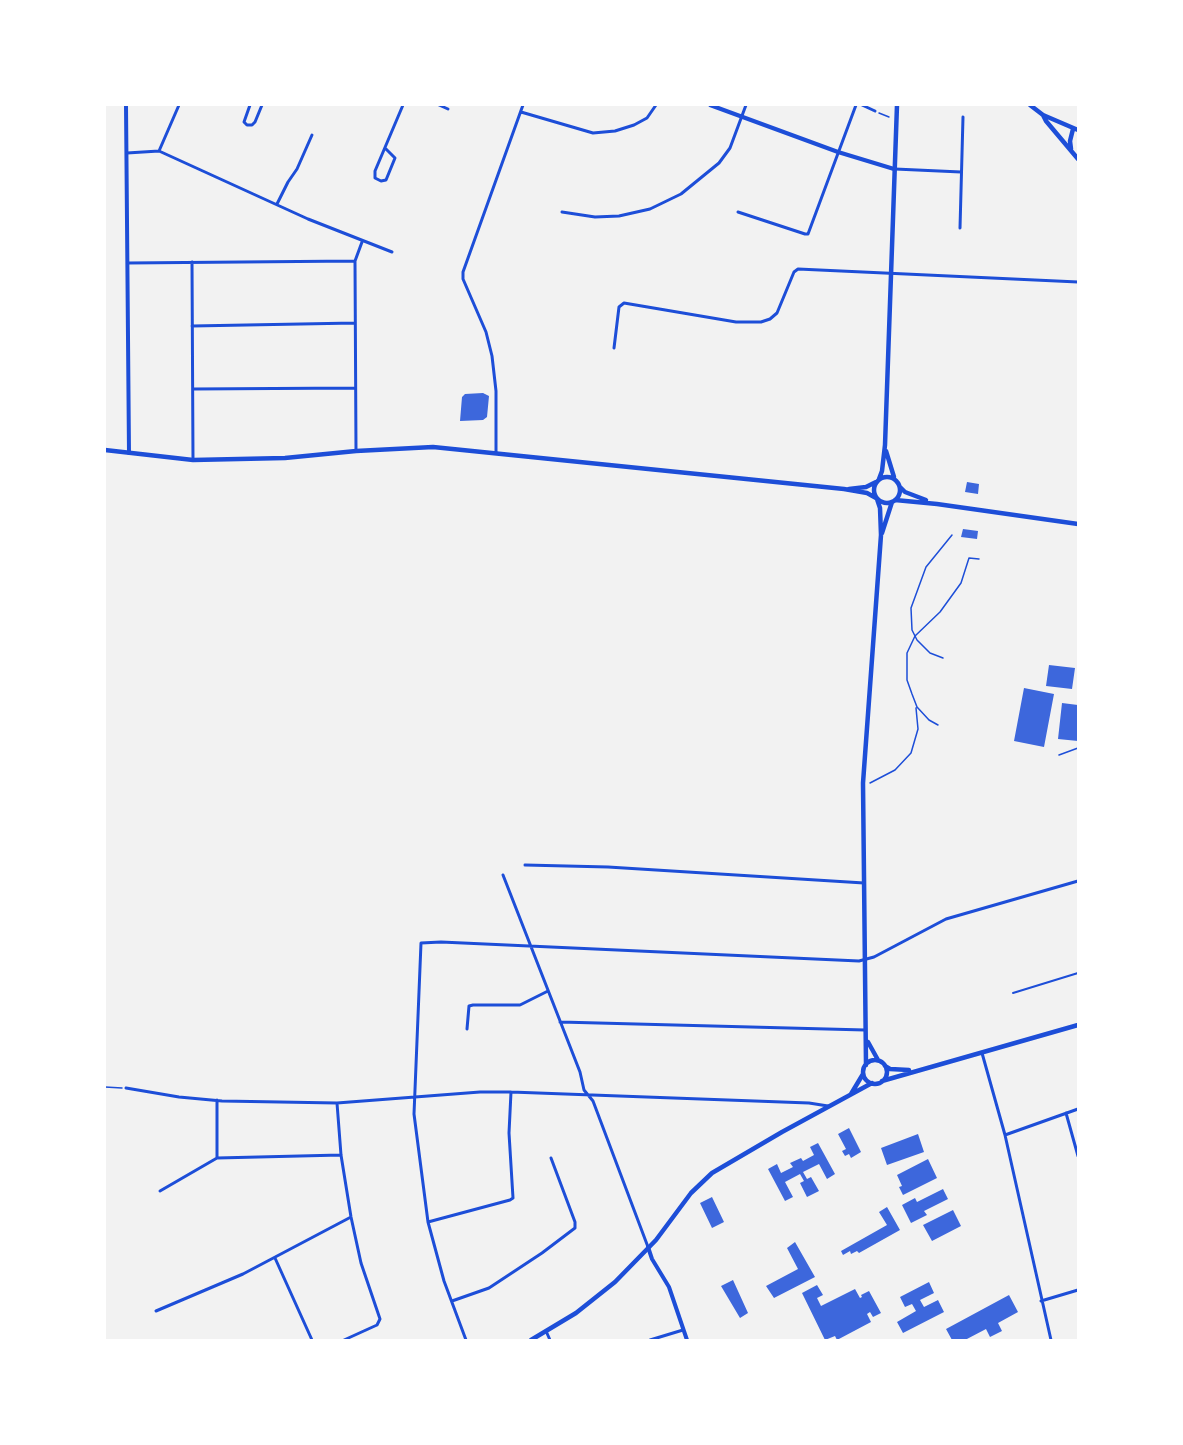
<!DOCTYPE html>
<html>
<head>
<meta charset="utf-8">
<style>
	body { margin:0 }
	#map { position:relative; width:1183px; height:1445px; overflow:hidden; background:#f2f2f2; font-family:Commissioner,sans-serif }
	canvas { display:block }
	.frame { position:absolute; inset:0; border:106px solid #fff; pointer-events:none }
</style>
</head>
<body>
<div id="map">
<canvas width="1183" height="1445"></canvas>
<div class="frame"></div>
</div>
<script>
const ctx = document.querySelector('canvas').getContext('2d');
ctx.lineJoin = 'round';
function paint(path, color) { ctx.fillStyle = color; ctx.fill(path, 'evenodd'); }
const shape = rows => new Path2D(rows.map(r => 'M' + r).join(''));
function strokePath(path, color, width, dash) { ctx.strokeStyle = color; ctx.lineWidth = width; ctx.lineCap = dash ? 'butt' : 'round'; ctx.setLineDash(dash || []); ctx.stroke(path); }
paint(shape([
	[483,393,489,396,487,417,483,420,460,421,462,397,465,394],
	[967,482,979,484,978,494,965,492],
	[963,529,978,531,977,539,961,537],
	[1049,665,1075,668,1072,689,1046,686],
	[1024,688,1054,694,1044,747,1014,741],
	[1062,703,1078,705,1078,741,1058,739],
	[849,1128,861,1152,851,1158,849,1154,845,1156,842,1151,846,1149,838,1134],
	[918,1134,924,1152,887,1165,881,1148],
	[818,1143,835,1174,827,1179,819,1164,803,1172,807,1179,811,1177,819,1191,807,1197,800,1183,804,1181,800,1174,785,1182,793,1197,785,1201,768,1169,777,1164,781,1173,793,1167,790,1163,801,1158,803,1161,814,1155,810,1147],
	[928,1159,937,1178,903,1195,899,1187,902,1186,897,1175],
	[943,1189,948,1199,924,1211,927,1215,911,1223,902,1205,915,1198,917,1202],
	[712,1197,724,1222,712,1228,700,1203],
	[887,1207,900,1230,859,1253,857,1251,851,1254,850,1251,843,1255,841,1251,887,1225,879,1212],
	[953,1210,961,1226,932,1241,923,1225],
	[795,1242,815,1277,774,1298,766,1286,798,1269,787,1248],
	[733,1280,748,1313,740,1318,721,1286],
	[929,1282,934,1293,920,1300,924,1307,938,1300,944,1312,903,1333,897,1322,916,1311,912,1304,905,1307,900,1297],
	[817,1285,823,1295,817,1298,821,1306,855,1289,860,1298,862,1297,861,1295,869,1291,881,1313,873,1317,870,1312,867,1314,871,1322,837,1340,835,1336,825,1340,802,1293],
	[1009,1295,1018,1312,998,1323,1002,1331,990,1337,986,1329,965,1340,952,1340,946,1329]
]), '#3d67dc');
strokePath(shape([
	[879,113,889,117],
	[943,658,930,653,917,640,912,630,911,608,926,567,952,535],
	[938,725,929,720,917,707,912,694,907,680,907,653,915,636,940,612,961,583,969,558,979,559],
	[870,783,895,770,911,753,918,729,916,708],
	[105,1087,122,1088]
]), '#1d4ed8', 1.5);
strokePath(shape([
	[1059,755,1078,748]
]), '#1d4ed8', 1.5);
strokePath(shape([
	[1013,993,1078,973]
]), '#1d4ed8', 2);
strokePath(shape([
	[250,105,244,122,247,125,252,125,255,122,262,105],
	[439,105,448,109],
	[862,105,875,111],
	[521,112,593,133,615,131,634,125,647,118,656,105],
	[385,148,395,158,386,180,381,181,375,178,375,171,403,105],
	[159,151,308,219,392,252],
	[127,153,159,151,179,105],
	[895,169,961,172],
	[277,204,288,182,297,169,312,135],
	[562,212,595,217,619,216,650,209,681,194,719,163,730,148,746,105],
	[738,212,805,234,808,234,856,105],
	[960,228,963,117],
	[355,261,356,451],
	[192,262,193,460],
	[128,263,355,261,362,242],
	[192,326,355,323],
	[614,348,619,307,624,303,736,322,761,322,770,319,777,313,794,272,798,269,1078,282],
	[193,389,355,388],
	[496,453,496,391,492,356,486,332,463,279,463,272,523,105],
	[525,865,608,867,864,883],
	[503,875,580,1072,584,1090,593,1101,648,1247],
	[560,1022,865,1030],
	[467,1029,469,1006,473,1005,520,1005,548,991],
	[982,1053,1005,1135,1051,1340],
	[126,1088,179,1097,222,1101,337,1103,480,1092,511,1092,809,1103,828,1106],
	[217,1100,217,1158],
	[337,1103,341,1155,351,1217,361,1263,380,1319,377,1325,344,1340],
	[1066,1113,1078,1156],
	[1005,1135,1078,1109],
	[160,1191,217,1158,341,1155],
	[428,1222,510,1200,513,1198,509,1133,511,1092],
	[275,1258,312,1340],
	[452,1301,489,1288,542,1253,575,1228,575,1222,551,1158],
	[1041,1301,1078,1290],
	[156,1311,243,1274,351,1217],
	[546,1331,550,1340],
	[466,1340,444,1281,428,1222,414,1114,421,943,441,942,859,961,874,957,946,919,1078,881],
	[650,1340,683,1330]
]), '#1d4ed8', 3);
strokePath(shape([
	[126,105,129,453],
	[710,105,838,152,894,169],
	[648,1247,652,1259,669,1287,687,1340]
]), '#1d4ed8', 4);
strokePath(shape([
	[1030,105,1043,115,1078,130],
	[1043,115,1046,121,1078,159],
	[1071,149,1070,141,1073,129],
	[105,450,193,460,285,458,356,451,433,447,844,489,867,493,876,498],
	[886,451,894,477],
	'874 490a13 13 0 1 1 26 0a13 13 0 1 1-26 0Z',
	[879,479,882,471,885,445,897,105],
	[900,487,905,492,926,500],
	[849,489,866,487,876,482],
	[895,500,937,504,1078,524],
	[882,533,892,502],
	[868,1042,878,1060],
	'863 1072a12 12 0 1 1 24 0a12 12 0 1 1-24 0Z',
	[866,1065,863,783,881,535,880,508,877,499],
	[885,1066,890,1069,909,1070],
	[882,1081,1078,1025],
	[851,1094,863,1074],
	[531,1340,576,1313,615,1282,656,1240,691,1193,712,1173,782,1132,872,1083]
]), '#1d4ed8', 4.5);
</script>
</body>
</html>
